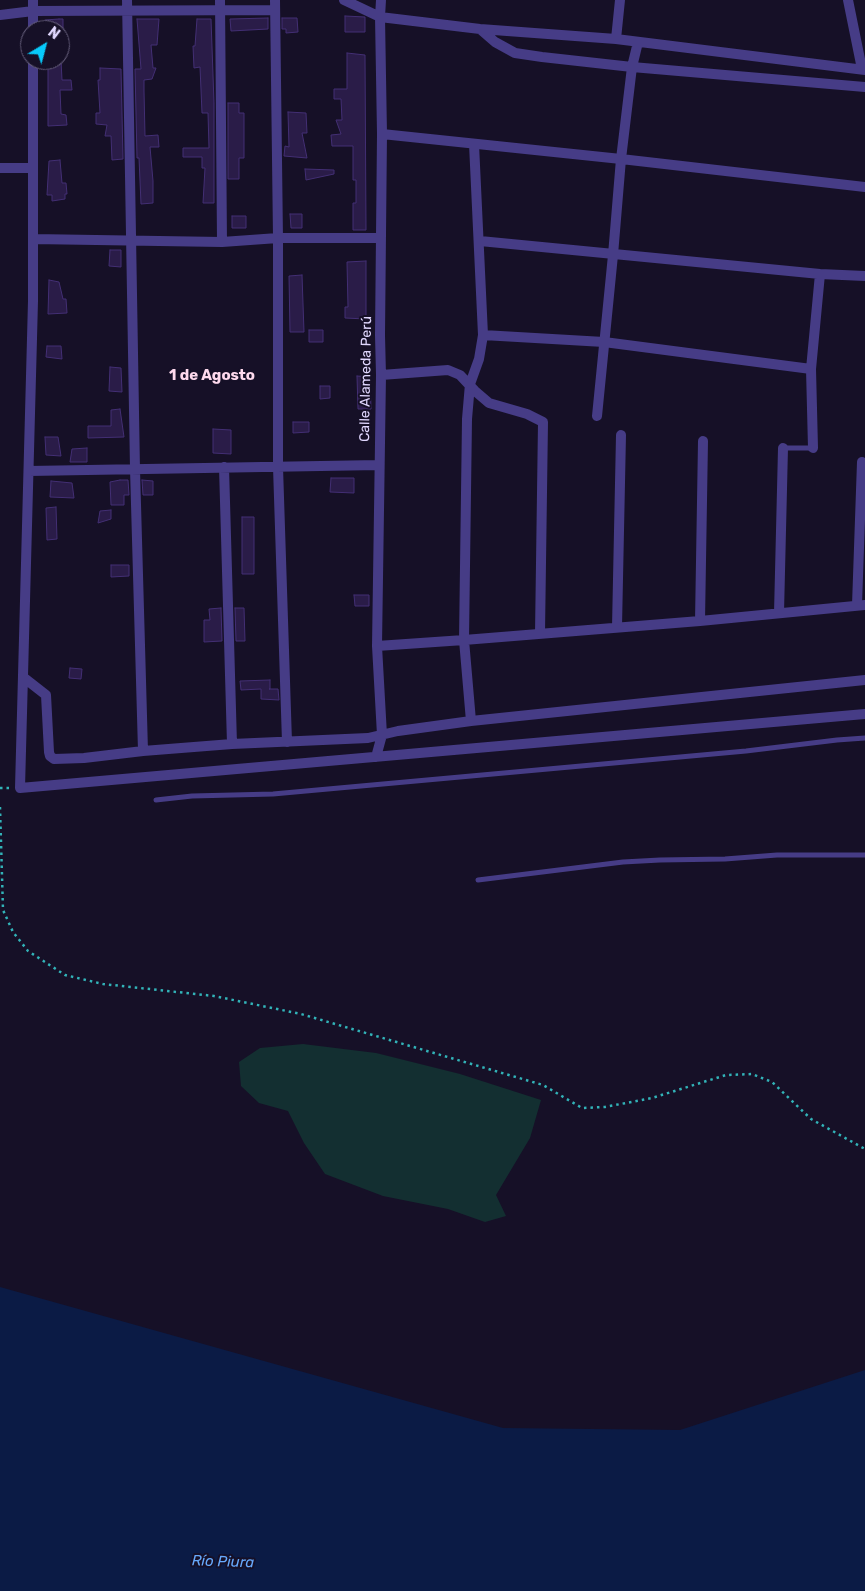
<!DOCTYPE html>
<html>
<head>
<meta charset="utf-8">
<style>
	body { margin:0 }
	#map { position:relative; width:865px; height:1591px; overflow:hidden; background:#161027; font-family:Rubik,sans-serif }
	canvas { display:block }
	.north { position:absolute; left:20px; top:20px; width:50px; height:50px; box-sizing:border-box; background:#161027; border:1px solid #67607d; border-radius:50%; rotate:37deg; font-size:14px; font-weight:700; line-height:20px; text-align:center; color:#e0d7fe }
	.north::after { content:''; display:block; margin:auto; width:18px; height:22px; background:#07cafb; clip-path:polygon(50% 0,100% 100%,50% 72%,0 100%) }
</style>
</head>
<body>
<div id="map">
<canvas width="865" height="1591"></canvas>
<div class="north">N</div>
</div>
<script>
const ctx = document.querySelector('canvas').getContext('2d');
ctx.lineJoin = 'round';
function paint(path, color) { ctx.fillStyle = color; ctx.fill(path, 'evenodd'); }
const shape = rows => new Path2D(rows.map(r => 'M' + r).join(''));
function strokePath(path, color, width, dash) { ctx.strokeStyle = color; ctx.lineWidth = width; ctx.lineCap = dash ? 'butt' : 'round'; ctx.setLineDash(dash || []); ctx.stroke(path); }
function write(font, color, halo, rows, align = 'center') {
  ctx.font = font + ' Rubik,sans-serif'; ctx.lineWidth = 4; ctx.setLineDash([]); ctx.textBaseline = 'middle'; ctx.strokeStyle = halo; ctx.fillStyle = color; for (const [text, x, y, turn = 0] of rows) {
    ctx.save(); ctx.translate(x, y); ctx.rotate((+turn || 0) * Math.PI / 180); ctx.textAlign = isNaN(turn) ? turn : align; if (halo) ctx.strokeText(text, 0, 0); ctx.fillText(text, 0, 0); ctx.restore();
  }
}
paint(shape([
	[303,1044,376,1053,460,1074,541,1100,530,1138,496,1195,506,1216,485,1222,448,1209,383,1196,325,1174,304,1143,288,1111,259,1103,241,1086,239,1062,260,1048]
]), '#132f31');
paint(shape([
	[0,1287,503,1428,680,1430,865,1370,865,1591,0,1591]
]), '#0b1b45');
const building = shape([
	[345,16,365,17,365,32,345,32,345,16],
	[268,18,268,29,231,31,230,19,268,18],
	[282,18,297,18,298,32,286,33,286,29,282,29,282,18],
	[59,19,63,19,63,30,46,30,45,20,59,19],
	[137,19,159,19,157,45,151,45,153,68,156,68,152,79,144,80,144,91,145,136,158,135,159,147,150,147,153,181,153,203,141,204,139,158,137,158,135,69,141,69,137,19],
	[197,19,211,19,214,103,214,203,203,203,205,168,202,168,202,157,183,157,183,148,209,148,208,113,202,113,200,67,194,68,193,46,195,46,197,19],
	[347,53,365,55,366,230,353,230,353,203,356,203,356,180,353,180,353,146,332,146,331,135,341,134,336,120,342,120,341,99,334,99,334,89,347,89,347,53],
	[48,60,61,60,62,80,71,80,72,90,60,90,61,114,66,115,67,125,48,126,48,60],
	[100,68,121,69,123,159,112,160,111,136,105,136,107,125,96,124,96,113,100,113,98,80,100,80,100,68],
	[228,103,239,103,239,113,244,113,244,158,239,158,239,179,228,179,228,103],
	[288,112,306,113,307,133,302,133,307,158,284,156,285,146,289,147,288,112],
	[60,160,62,183,66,183,67,194,65,194,65,199,52,201,52,195,47,195,49,161,60,160],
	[305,169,334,170,334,174,306,180,305,169],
	[290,214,302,214,302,228,291,228,290,214],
	[232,216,246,216,246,228,232,228,232,216],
	[110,250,121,250,121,267,109,266,110,250],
	[366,261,366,319,345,318,345,307,348,307,347,262,366,261],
	[302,275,304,332,290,332,289,276,302,275],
	[49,280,59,282,63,299,66,299,67,313,48,314,49,280],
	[309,330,323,330,323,342,309,342,309,330],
	[47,346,61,346,62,359,46,357,47,346],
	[110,367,121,368,122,392,109,391,110,367],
	[357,376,370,377,371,409,358,409,357,376],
	[320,386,330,386,330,398,320,399,320,386],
	[120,409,124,437,88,438,88,426,111,426,111,410,120,409],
	[293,422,309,422,309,432,293,433,293,422],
	[213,429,231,430,231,454,213,453,213,429],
	[45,437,58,437,61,456,46,455,45,437],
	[87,448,87,462,70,462,72,449,87,448],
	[331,478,354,478,354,493,330,492,331,478],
	[120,480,128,480,129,495,124,495,124,505,111,505,110,482,120,480],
	[142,480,153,481,153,495,143,495,142,480],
	[51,481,72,483,74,498,50,497,51,481],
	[56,507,57,539,47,540,46,508,56,507],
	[111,510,111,519,98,523,100,511,111,510],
	[242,517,254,517,254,574,242,574,242,517],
	[111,565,129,565,129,576,111,577,111,565],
	[354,595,369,595,369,606,355,606,354,595],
	[221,608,222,641,204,642,204,620,210,620,209,609,221,608],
	[235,608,244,608,245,641,236,641,235,608],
	[70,668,82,669,81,679,69,678,70,668],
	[270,680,270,689,269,689,278,689,279,700,261,699,261,689,241,690,240,681,270,680]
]);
paint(building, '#2a1c48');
strokePath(building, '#432f74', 1);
strokePath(shape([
	[0,788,9,788],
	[0,807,3,910,13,932,28,951,65,975,103,984,214,996,301,1014,543,1085,582,1108,605,1107,652,1098,726,1075,752,1074,772,1082,811,1119,865,1149]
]), '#32b3b8', 2.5, [2.5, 4]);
strokePath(shape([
	[783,448,813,448],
	[156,800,192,796,273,794,746,751,837,740,865,738],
	[478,880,623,862,660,860,725,859,777,855,865,855]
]), '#463c86', 5);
strokePath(shape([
	[33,0,33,30],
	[127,0,135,469,143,751],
	[220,0,222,242],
	[275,0,278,238,278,467,287,742],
	[344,0,380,17,480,29,616,39,865,70],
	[848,0,862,69],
	[0,15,33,11,275,10],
	[480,29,495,42,515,53,542,57,632,67,865,87],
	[616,39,620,0],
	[33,60,33,301,20,788,865,714],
	[382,134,621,159,865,187],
	[0,168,33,168],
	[33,239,222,242,278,238,381,238],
	[480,241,820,274,865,276],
	[483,335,604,342,811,369],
	[381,375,448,370,460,375,475,391,489,403,527,414,543,422,540,633],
	[597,416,613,255,621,159,632,67,638,42],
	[813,448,811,369,820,274],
	[224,467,232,744],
	[29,471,379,465],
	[857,605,862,462],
	[779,613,783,448],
	[700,621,703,441],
	[617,627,621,435],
	[377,646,464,640,700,621,865,605],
	[23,677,46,695,49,752,50,756,54,759,84,758,143,751,232,744,368,738,398,731,471,721,865,680],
	[471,721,464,640,467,419,470,384,479,359,483,335,474,144],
	[376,757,382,735,377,646,381,375,380,335,382,134,380,17,381,0]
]), '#463c86', 10);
write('14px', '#e0d7fe', '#161027', [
	["Calle Alameda Perú",366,379,-89]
]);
write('bold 15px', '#fed9ed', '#161027', [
	["1 de Agosto",212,376]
]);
write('italic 15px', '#67a9fc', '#161027', [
	["Río Piura",223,1562,2]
]);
</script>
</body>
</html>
